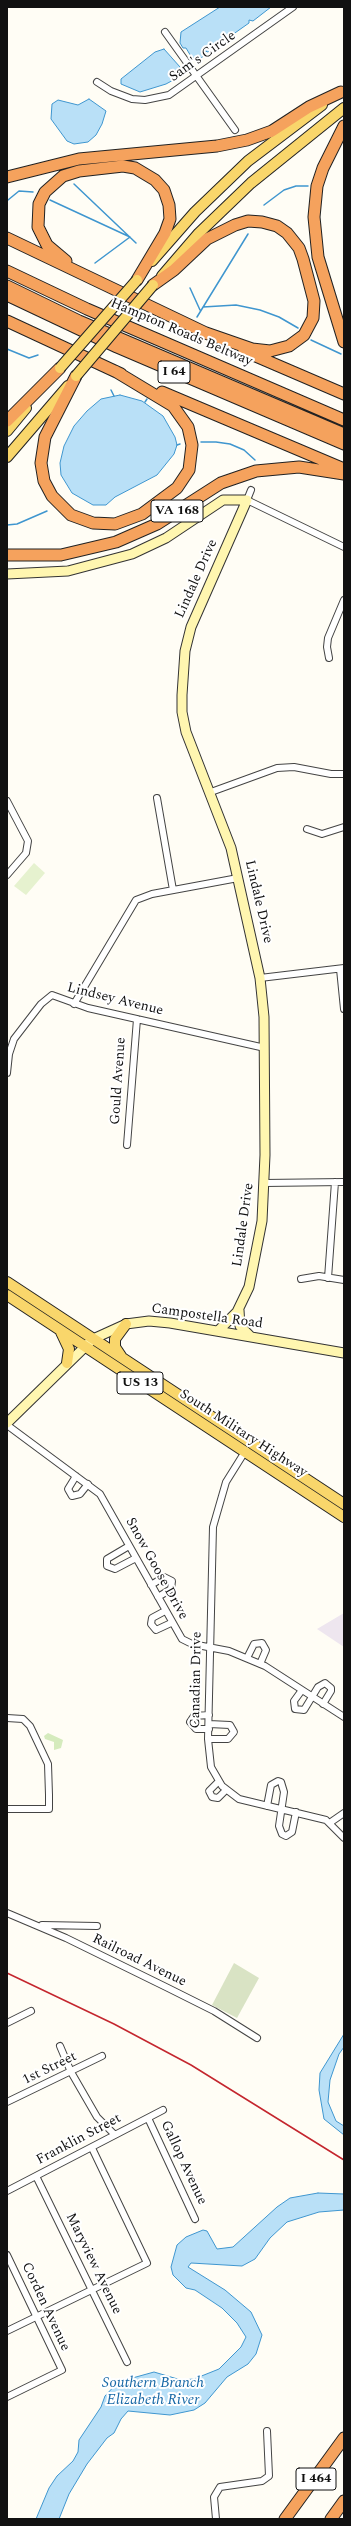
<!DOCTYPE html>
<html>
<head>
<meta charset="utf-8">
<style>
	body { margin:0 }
	#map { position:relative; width:351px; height:2526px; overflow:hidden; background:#fffdf5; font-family:Spectral,serif }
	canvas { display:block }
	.frame { position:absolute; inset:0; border:8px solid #111; pointer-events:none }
</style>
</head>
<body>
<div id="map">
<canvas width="351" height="2526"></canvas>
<div class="frame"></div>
</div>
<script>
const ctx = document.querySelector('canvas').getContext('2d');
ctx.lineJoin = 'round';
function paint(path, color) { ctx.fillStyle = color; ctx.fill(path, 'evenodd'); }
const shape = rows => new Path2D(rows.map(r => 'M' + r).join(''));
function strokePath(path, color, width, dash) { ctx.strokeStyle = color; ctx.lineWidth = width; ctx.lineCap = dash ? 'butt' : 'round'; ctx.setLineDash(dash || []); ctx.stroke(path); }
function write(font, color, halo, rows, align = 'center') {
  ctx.font = font + ' Spectral,serif'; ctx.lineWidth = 4; ctx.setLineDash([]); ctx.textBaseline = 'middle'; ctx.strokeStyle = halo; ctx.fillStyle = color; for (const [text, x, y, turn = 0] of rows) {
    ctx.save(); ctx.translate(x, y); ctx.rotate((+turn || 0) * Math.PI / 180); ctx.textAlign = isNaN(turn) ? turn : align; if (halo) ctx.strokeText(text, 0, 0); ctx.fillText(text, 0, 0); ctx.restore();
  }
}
paint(shape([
	[344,1613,344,1647,317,1629]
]), '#eee6ef');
paint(shape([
	[48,1733,63,1740,61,1748,54,1750,54,1742,45,1739,44,1736]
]), '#d5ebbd');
paint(shape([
	[234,1963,259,1978,237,2018,212,2005]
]), '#d9e3c4');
paint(shape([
	[34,863,45,873,26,895,14,886]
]), '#e6f2cf');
const water = shape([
	[220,7,271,7,253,21,249,20,249,23,208,52,205,51,206,54,201,58,192,58,186,48,183,48,180,43,181,32,220,7],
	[164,49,180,67,180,73,177,78,166,84,140,92,121,84,121,79,155,52,164,49],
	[89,99,106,111,102,124,96,135,88,142,74,144,67,141,51,119,52,104,58,100,78,105,89,99],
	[120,395,142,401,163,416,175,437,177,445,174,454,157,475,115,497,106,505,93,505,72,493,61,475,60,463,64,446,74,426,87,411,101,399,120,395],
	[344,2034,344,2047,339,2054,330,2080,328,2102,336,2121,344,2126,344,2135,324,2119,319,2090,320,2073,344,2034],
	[318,2193,344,2194,344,2210,319,2212,287,2222,270,2238,255,2259,242,2266,191,2263,188,2267,225,2290,251,2312,262,2335,256,2354,248,2364,227,2377,205,2403,194,2410,170,2415,128,2411,121,2419,114,2433,107,2438,87,2464,69,2494,59,2519,36,2519,49,2488,57,2476,73,2461,78,2452,79,2440,101,2407,105,2396,118,2382,154,2372,181,2380,194,2379,219,2369,241,2347,246,2337,237,2323,222,2308,195,2290,186,2288,173,2275,171,2267,177,2245,186,2237,203,2230,207,2231,217,2249,233,2247,277,2207,290,2198,318,2193]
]);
paint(water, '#b9e0f7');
strokePath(water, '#3f96cf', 1);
strokePath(shape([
	[74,184,136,243],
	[8,200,19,191,33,192],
	[50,200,130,237],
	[264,205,284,190,296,186,308,186],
	[95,263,130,237],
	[190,288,200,310],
	[203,307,236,305,260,310,279,317,298,328],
	[197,317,248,234],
	[311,340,341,354],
	[7,349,29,358,38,355],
	[111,390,114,396],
	[145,402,147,399],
	[201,442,216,442,230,444,244,450,255,460],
	[177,445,180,444],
	[7,525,17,524,47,511]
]), '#3f96cf', 1.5);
const street = shape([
	[165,32,235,130],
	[97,82,111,91,132,99,145,100,169,95,293,7],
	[251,490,247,500,344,547],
	[329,658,327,647,328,638,344,600],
	[211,792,277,768,294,767,331,774,344,774],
	[157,798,173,890],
	[7,801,28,841,26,853,7,875],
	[307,829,322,834,344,827],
	[340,969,344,1009],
	[260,978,344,968],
	[74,1004,136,900,152,894,238,878],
	[7,1073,9,1054,14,1039,41,1004,52,995,88,1008,265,1048],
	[127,1145,137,1019],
	[264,1183,344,1182],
	[328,1278,335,1182],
	[301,1279,319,1276,344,1280],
	[7,1425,100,1494,182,1639,192,1644,229,1651,265,1666,344,1717],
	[246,1450,226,1482,213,1527,208,1739,211,1767,222,1786,239,1799,326,1820,344,1838],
	[76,1476,68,1489,72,1496,80,1494,88,1484],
	[129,1546,107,1559,107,1566,115,1569,136,1558],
	[151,1585,164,1577,172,1581,171,1589,158,1597],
	[165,1611,152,1618,151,1624,156,1630,171,1623],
	[247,1658,254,1644,262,1643,266,1650,260,1664],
	[302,1690,294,1701,295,1709,304,1710,318,1687,325,1683,331,1688,331,1691,323,1704],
	[7,1718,23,1719,30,1726,48,1764,49,1795,49,1809,7,1809],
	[209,1729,196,1729,190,1722,194,1716,209,1715],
	[208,1739,228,1739,234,1732,230,1725,209,1724],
	[219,1781,209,1791,212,1797,218,1798,226,1790],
	[267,1806,271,1785,278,1781,281,1782,284,1792,279,1826,282,1834,286,1836,292,1832,296,1812],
	[331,1822,344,1813],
	[7,1913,66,1938,168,1988,214,2011,257,2038],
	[42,1925,97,1926],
	[7,2023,31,2011],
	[60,2046,71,2072,97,2117,114,2134],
	[7,2102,102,2056],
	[148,2118,195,2219],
	[36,2176,127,2362],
	[7,2191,163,2110],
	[7,2255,62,2370,7,2397],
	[7,2331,147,2263,92,2148],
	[216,2519,214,2497,220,2487,262,2481,269,2476,267,2431]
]);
const secondary = shape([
	[7,574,68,571,132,554,166,538,223,500,247,500,191,627,185,651,182,695,182,712,186,732,231,848,260,978,264,1017,265,1155,262,1221,249,1287,237,1312,218,1331],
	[239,1310,240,1326,250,1336],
	[7,1423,93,1339,126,1324,149,1321,170,1323,344,1353]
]);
const primary = shape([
	[152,261,195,212,248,161,322,105],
	[162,276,199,233,251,183,344,108],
	[7,431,26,408],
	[7,457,68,386],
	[7,1282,344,1504],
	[7,1295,344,1517],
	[61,1332,69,1349,67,1363],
	[121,1356,115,1347,115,1339,126,1324]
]);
const highway = shape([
	[344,126,323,168,317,186,314,217,318,257,344,342],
	[7,177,79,159,217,146,247,140,272,131,309,107,341,92],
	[7,238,208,334],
	[66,261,47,245,38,227,39,204,45,192,63,176,79,171,123,166,135,168,155,180,164,190,169,205,170,219,165,233,137,280],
	[7,271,87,309,344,420],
	[153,285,174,270,207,239,235,225,248,221,262,222,277,226,287,233,299,248,303,259,314,301,313,318,304,335,289,346,270,351,252,349,203,332],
	[7,286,79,321,344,434],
	[7,295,117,347,344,444],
	[7,321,121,374],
	[244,351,344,394],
	[76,376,45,437,41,463,44,481,52,496,71,515,93,523,115,524,142,514,177,488,189,470,192,445,188,427,173,406,115,371],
	[162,392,344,469],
	[7,421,60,368],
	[7,555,61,555,116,542,157,524,221,483,256,471,299,467,344,474],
	[285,2519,344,2438],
	[331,2519,344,2501]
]);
strokePath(street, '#444', 8);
strokePath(secondary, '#333', 11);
strokePath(primary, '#222', 12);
strokePath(highway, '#222', 13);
strokePath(street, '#fff', 6);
strokePath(secondary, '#fff6b0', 9);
strokePath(primary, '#f9d66b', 10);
strokePath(highway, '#f5a25d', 11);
strokePath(shape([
	[7,1973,114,2024,191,2065,344,2160]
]), '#c4262e', 1.5);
const primaryBridge = shape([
	[60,368,137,280],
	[76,376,153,285]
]);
strokePath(primaryBridge, '#222', 12, []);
strokePath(primaryBridge, '#f9d66b', 10);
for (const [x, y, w] of [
	[174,372,32],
	[177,511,52],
	[140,1383,46],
	[316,2479,40]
]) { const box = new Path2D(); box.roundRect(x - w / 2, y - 11, w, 22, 3); ctx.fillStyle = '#fff'; ctx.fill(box); strokePath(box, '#111', 1); }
write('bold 13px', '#111', null, [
	["I 64",174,372],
	["VA 168",177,511],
	["US 13",140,1383],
	["I 464",316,2479]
]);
write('14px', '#111', '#fff', [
	["Sam's Circle",203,57,-35],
	["Hampton Roads Beltway",181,333,23],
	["Lindale Drive",197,579,-66],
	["Lindale Drive",258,902,77],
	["Lindsey Avenue",115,1000,14],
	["Gould Avenue",119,1081,-86],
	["Lindale Drive",244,1225,-82],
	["Campostella Road",207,1317,8],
	["South Military Highway",243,1434,33],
	["Snow Goose Drive",156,1569,61],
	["Canadian Drive",197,1680,-89],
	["Railroad Avenue",139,1961,26],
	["1st Street",50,2069,-26],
	["Franklin Street",79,2140,-28],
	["Gallop Avenue",183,2163,65],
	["Maryview Avenue",93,2264,64],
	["Corden Avenue",45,2307,65]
]);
write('italic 15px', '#1768a6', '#fff', [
	["Southern Branch",153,2384],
	["Elizabeth River",153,2401]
]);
</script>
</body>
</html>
